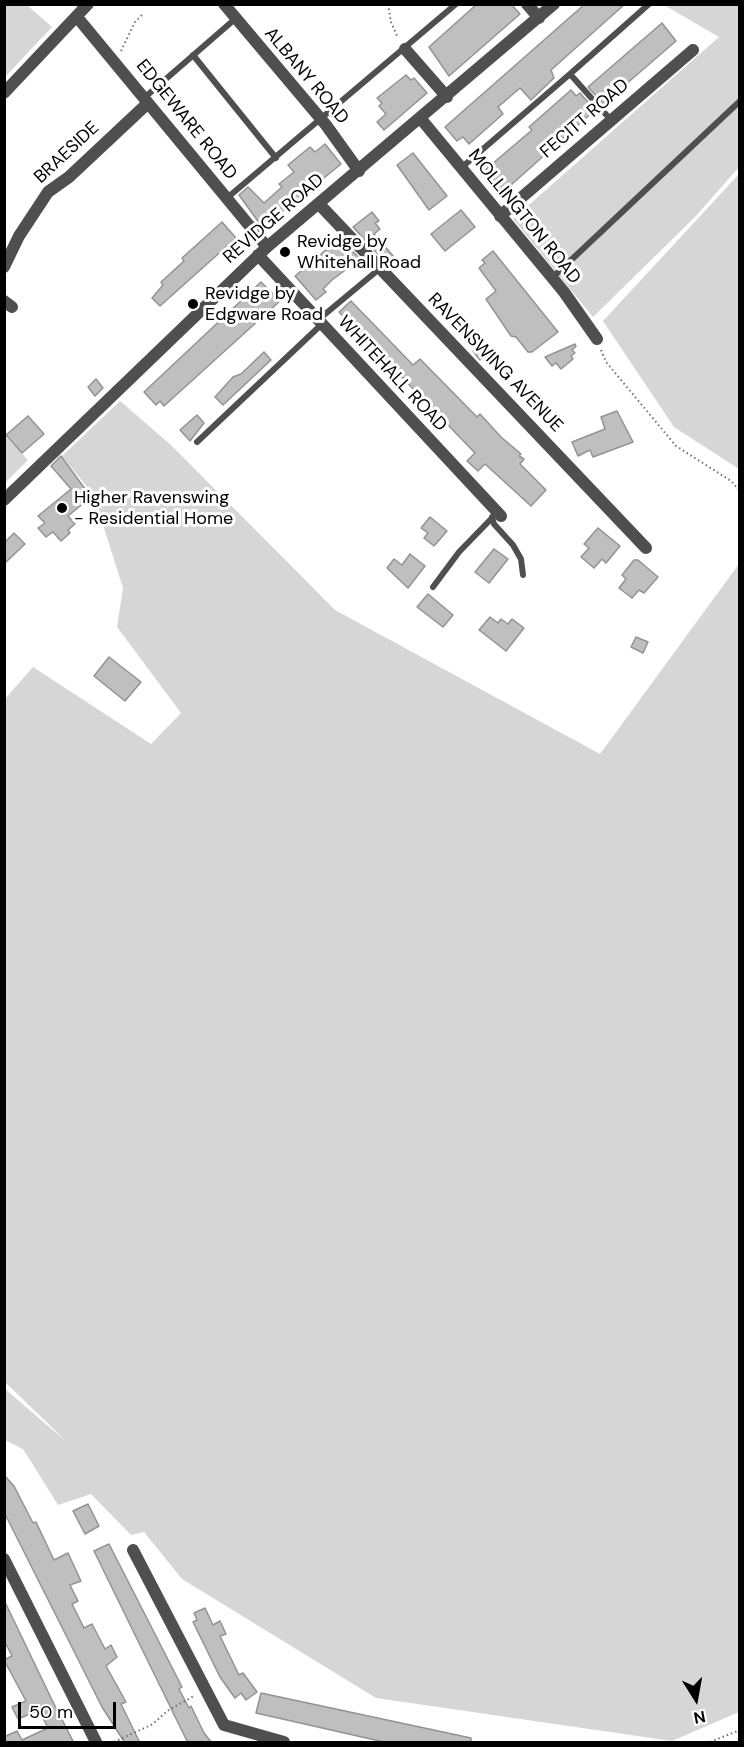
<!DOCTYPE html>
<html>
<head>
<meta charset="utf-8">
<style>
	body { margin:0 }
	#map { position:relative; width:744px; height:1747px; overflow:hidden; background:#fff; font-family:"DM Sans",sans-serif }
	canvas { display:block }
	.frame { position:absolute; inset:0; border:6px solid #000; pointer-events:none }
	.north { position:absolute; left:666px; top:1669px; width:60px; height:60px; -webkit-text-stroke:4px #fff; paint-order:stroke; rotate:169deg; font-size:16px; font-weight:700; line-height:24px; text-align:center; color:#000 }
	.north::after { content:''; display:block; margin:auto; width:21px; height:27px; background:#000; clip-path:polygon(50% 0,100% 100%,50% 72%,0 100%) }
	.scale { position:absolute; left:18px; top:1702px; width:98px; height:27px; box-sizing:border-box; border:3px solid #000; border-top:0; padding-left:8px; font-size:18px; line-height:21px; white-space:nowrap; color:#000; -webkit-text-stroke:4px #fff; paint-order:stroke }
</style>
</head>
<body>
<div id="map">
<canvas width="744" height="1747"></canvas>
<div class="frame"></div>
<div class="north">N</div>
<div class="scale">50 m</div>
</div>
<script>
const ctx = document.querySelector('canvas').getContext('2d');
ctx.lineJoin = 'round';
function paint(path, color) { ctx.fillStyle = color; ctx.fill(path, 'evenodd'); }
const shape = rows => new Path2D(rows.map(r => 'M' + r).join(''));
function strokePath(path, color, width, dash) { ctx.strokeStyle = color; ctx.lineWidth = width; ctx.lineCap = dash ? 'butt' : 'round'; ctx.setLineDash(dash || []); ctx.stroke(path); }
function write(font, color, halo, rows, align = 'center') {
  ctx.font = font + ' "DM Sans",sans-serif'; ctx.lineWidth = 6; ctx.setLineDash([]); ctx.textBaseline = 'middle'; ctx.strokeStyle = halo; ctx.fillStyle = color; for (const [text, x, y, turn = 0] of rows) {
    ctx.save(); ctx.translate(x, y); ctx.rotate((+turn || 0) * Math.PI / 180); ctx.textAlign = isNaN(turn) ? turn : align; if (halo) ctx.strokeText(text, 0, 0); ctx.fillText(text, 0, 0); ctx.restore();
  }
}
paint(shape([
	[5,4,27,5,52,27,5,77],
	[664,5,739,5,739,167,696,216,593,317,513,219,719,37],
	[739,174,739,469,674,427,603,321],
	[120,401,171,445,335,610,600,754,739,564,739,1712,672,1741,376,1698,182,1579,144,1532,131,1535,91,1494,58,1505,23,1449,5,1440,5,1389,68,1443,5,1382,5,699,33,667,151,744,181,713,117,627,123,588,98,509,93,494,62,456],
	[5,436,28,460,5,483]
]), '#d6d6d6');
const building = shape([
	[477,4,511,4,520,14,449,76,429,47,477,4],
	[585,4,625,4,551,70,554,78,531,100,520,88,498,107,503,114,469,144,463,137,457,141,445,127,585,4],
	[662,23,676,41,603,104,588,87,662,23],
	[406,75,411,80,414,78,427,93,384,130,377,122,386,114,379,106,382,103,377,98,406,75],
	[571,90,576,96,580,93,595,110,501,194,487,179,490,176,485,170,532,130,529,127,571,90],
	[325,144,341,164,290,206,277,215,275,212,260,224,239,195,248,187,264,203,282,187,279,184,294,172,288,165,310,147,315,152,325,144],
	[413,153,447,196,429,210,397,165,413,153],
	[461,210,475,227,445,251,431,234,461,210],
	[372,212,379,221,375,223,380,229,374,234,394,257,386,263,353,227,372,212],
	[222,222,236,238,160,306,152,298,163,285,161,282,184,261,182,258,222,222],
	[340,238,360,259,332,280,323,289,326,292,316,300,295,276,340,238],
	[493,251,558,332,532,352,528,352,516,337,511,336,486,299,496,291,479,268,485,263,482,260,493,251],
	[261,282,280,301,164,406,160,401,156,405,144,392,261,282],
	[351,301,413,365,420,359,477,417,480,414,501,437,521,454,519,456,524,459,520,464,546,490,531,506,485,464,478,471,467,461,475,453,339,312,351,301],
	[484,343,491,351,480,360,473,351,484,343],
	[575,344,576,346,572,350,575,353,571,356,573,359,561,369,556,363,552,366,545,357,575,344],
	[264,352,271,360,223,405,215,397,233,377,241,374,264,352],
	[96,379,103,388,95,396,88,387,96,379],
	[617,411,633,442,593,457,590,450,578,456,572,442,605,429,601,417,617,411],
	[197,415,204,423,190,441,180,430,197,415],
	[28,416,44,434,22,453,6,435,28,416],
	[61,456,91,497,68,516,75,524,68,530,70,533,61,541,53,532,46,537,38,528,45,523,38,516,71,489,51,466,61,456],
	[430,517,447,531,434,546,424,538,428,533,421,528,430,517],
	[598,528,620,546,606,563,602,559,594,568,581,557,589,548,584,544,598,528],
	[14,533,25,544,4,564,4,543,14,533],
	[494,549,508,559,489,583,475,572,494,549],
	[410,554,425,566,408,588,387,568,394,559,402,565,410,554],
	[634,560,638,560,658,577,644,593,639,590,632,598,619,588,626,579,622,575,634,560],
	[428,594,453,615,443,627,417,607,428,594],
	[490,617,498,623,501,619,508,624,512,619,524,628,506,651,479,630,490,617],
	[636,637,648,642,643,653,631,647,636,637],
	[109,657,141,682,125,701,94,676,109,657],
	[4,1475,14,1486,33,1523,36,1522,54,1560,68,1553,81,1581,70,1585,78,1601,72,1604,84,1628,92,1624,105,1649,111,1645,117,1657,106,1666,126,1702,121,1704,140,1743,125,1743,102,1707,4,1512,4,1475],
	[88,1504,99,1526,85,1534,73,1511,88,1504],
	[109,1544,182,1687,179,1689,189,1708,191,1706,204,1733,212,1743,189,1743,186,1739,94,1551,109,1544],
	[4,1600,52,1700,74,1743,4,1743,4,1737,17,1731,22,1740,48,1728,39,1710,18,1719,12,1707,26,1701,4,1660,12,1656,4,1640,4,1600],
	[205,1608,213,1625,220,1621,226,1634,220,1636,239,1675,243,1673,257,1692,246,1700,241,1693,235,1698,220,1677,193,1622,197,1620,194,1613,205,1608],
	[261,1693,471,1738,471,1743,384,1742,256,1713,261,1693]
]);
paint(building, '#bfbfbf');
strokePath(building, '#939393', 1.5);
strokePath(shape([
	[388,4,391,22,398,38],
	[121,51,135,22,143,14],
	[601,350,606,362,676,446,731,481,740,491],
	[114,1742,153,1724,167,1711,194,1696],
	[710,1742,740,1730]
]), '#717171', 2, [1.5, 3]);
strokePath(shape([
	[193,55,276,158],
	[144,98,235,19],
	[611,120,570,74,649,4],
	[461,168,570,74],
	[227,198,456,4],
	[552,278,740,101],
	[318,320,378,270],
	[197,442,322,324],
	[492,517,494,524,513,545,521,559,523,575],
	[433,587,459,552,492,518]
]), '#4f4f4f', 6);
strokePath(shape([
	[224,4,326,125,359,171],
	[527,4,539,18],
	[77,17,267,247],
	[405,49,447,97],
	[4,93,88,4],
	[421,119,564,292,597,339],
	[319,204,646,548],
	[500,216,693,50],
	[258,255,501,516],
	[4,267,19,236,48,192,69,177,148,103],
	[4,301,12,307],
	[4,500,267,247,554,4],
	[133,1550,224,1725,284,1742],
	[4,1559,96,1742]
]), '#4f4f4f', 12);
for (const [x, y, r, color] of [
	[285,252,6,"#000"],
	[193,304,6,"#000"],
	[62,508,6,"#000"]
]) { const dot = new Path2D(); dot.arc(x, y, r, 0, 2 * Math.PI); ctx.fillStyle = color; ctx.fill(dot); strokePath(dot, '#fff', 2); }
write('18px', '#000', '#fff', [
	["ALBANY ROAD",306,76,50],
	["FECITT ROAD",585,119,-41],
	["EDGEWARE ROAD",186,120,51],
	["BRAESIDE",67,153,-43],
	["MOLLINGTON ROAD",524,217,51],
	["REVIDGE ROAD",274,219,-41],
	["RAVENSWING AVENUE",495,363,46],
	["WHITEHALL ROAD",392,374,47]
]);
write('18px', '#000', '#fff', [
	["Revidge by",297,242],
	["Whitehall Road",297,263],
	["Revidge by",205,294],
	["Edgware Road",205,315],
	["Higher Ravenswing",74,498],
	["- Residential Home",74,519]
], 'left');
</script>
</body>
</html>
